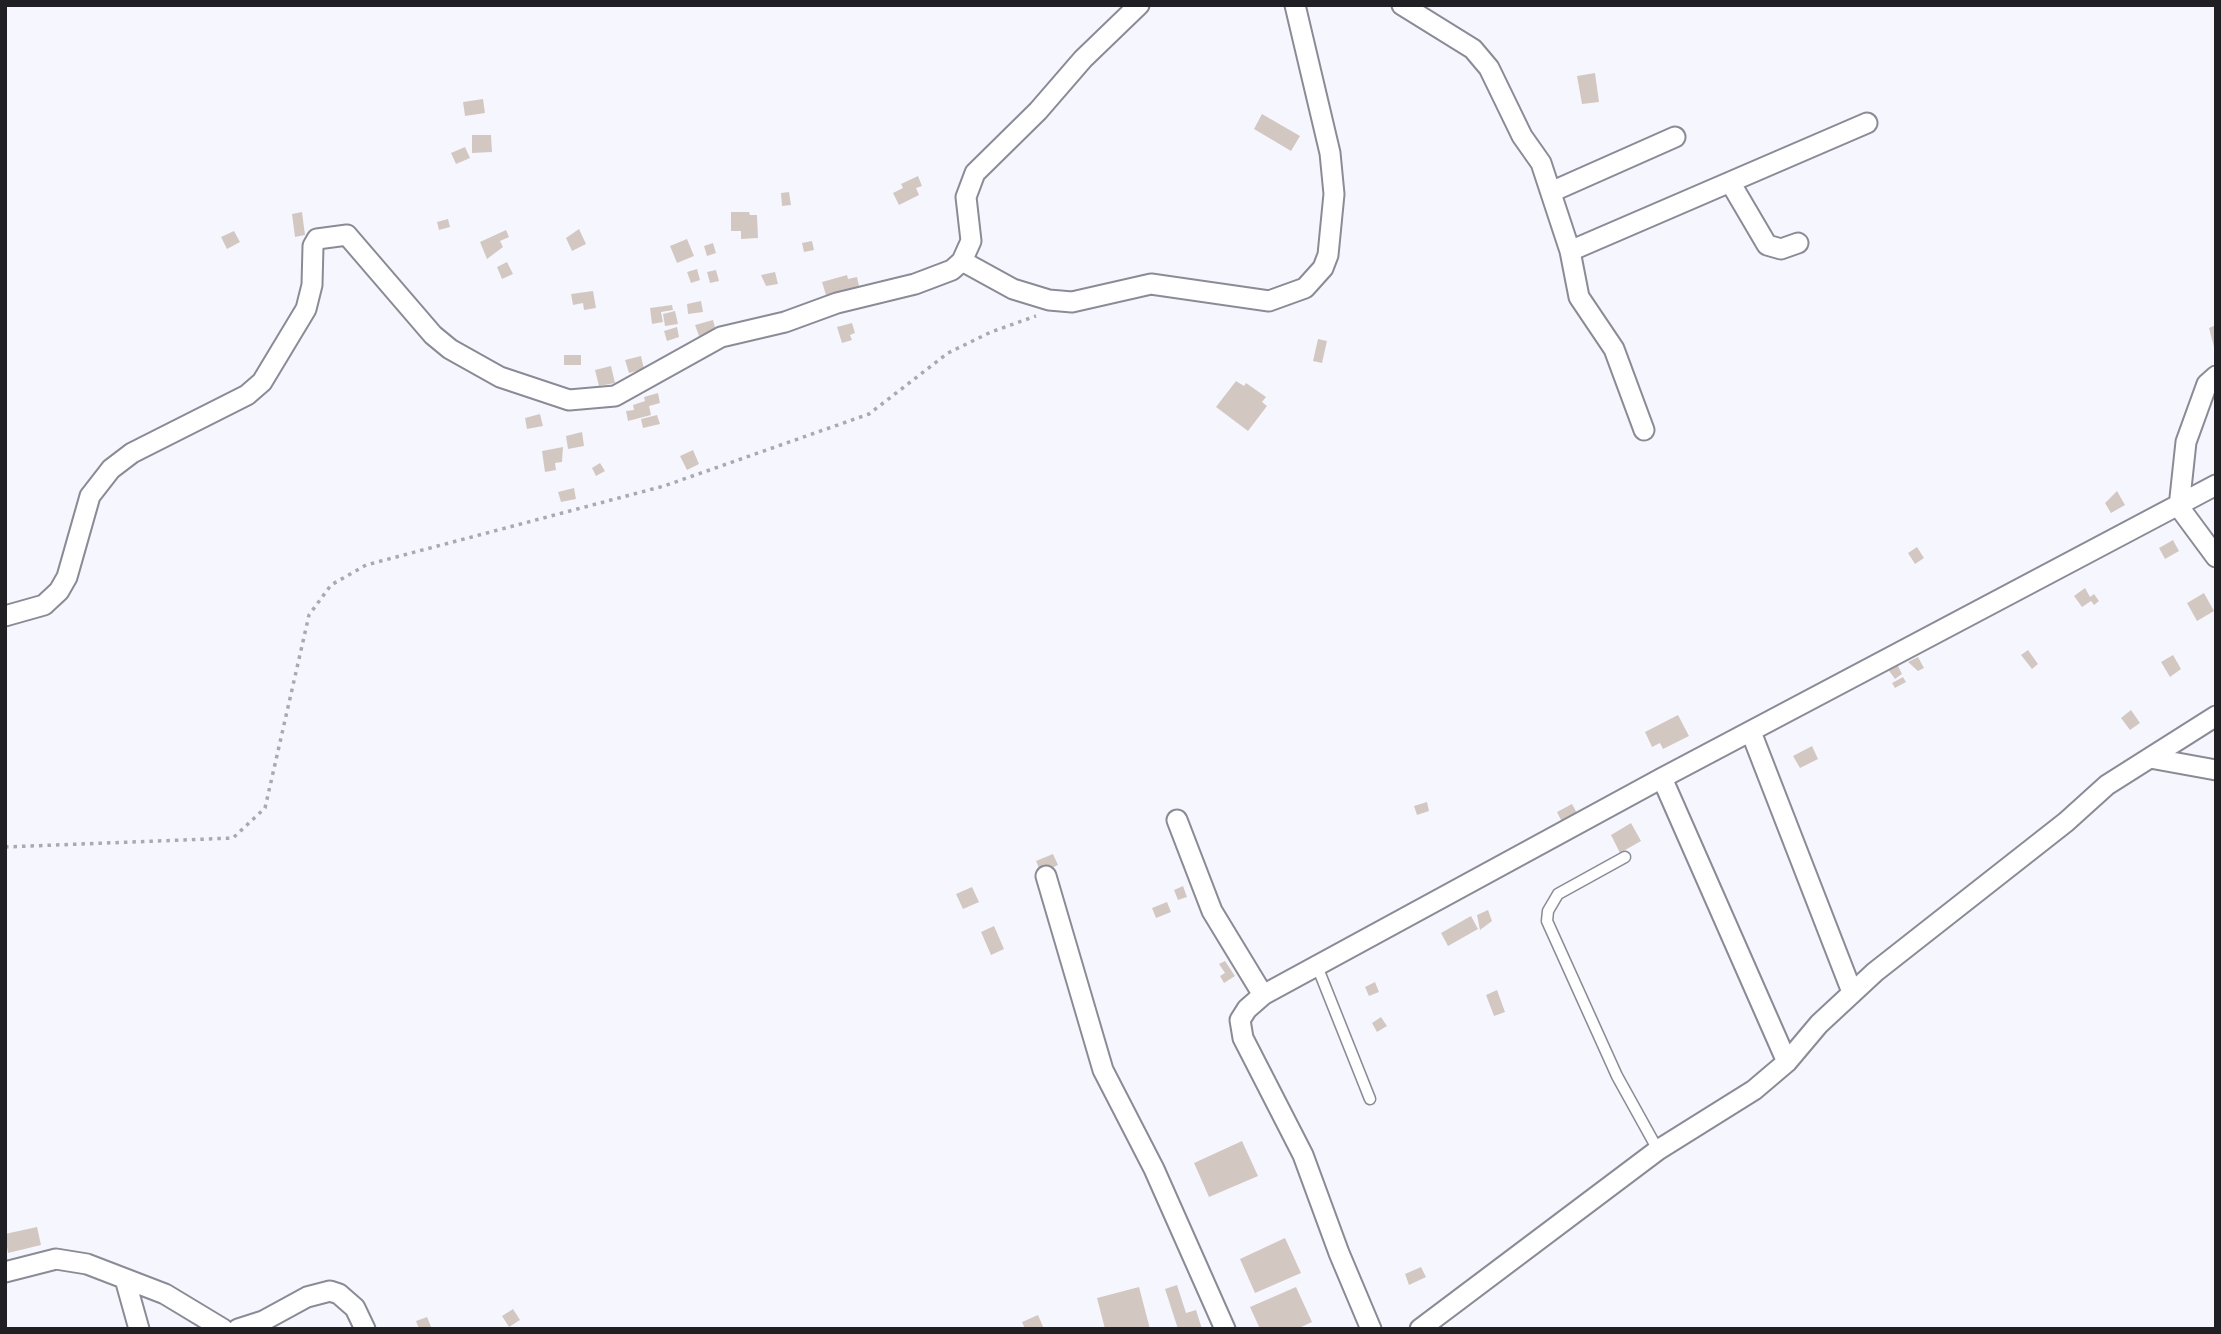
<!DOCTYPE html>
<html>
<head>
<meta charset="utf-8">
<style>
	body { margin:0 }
	#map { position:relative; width:2221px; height:1334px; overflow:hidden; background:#f6f7fe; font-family:Jost,sans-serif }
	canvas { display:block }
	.frame { position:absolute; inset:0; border:7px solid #202024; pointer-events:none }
</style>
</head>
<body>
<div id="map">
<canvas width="2221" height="1334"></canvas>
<div class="frame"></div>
</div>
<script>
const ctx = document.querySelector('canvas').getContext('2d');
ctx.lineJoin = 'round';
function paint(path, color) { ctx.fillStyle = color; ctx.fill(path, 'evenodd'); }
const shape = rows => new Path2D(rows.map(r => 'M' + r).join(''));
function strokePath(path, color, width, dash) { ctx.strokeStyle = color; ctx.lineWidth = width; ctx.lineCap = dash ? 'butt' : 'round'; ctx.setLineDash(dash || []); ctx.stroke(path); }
paint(shape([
	[1595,73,1599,102,1582,104,1577,76],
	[483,99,485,113,465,116,463,102],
	[1262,114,1300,136,1291,151,1254,129],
	[472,135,491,135,492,152,472,153],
	[465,147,470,158,456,164,451,153],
	[918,176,922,186,916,188,919,195,899,205,893,193,903,188,901,184],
	[789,192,791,205,782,206,781,193],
	[302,212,305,235,295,237,292,214],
	[731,212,749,212,750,215,757,215,758,238,741,239,741,231,731,231],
	[448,219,450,227,439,230,437,222],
	[579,229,586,244,572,251,566,238],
	[506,230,509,237,500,241,503,247,487,259,480,242],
	[234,231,240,242,227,249,221,237],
	[687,239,694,256,677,263,670,246],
	[812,241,814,250,804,252,802,243],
	[713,243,716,253,707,256,704,246],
	[507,262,513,274,502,279,497,267],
	[697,269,700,280,691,283,687,272],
	[716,270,719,281,710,283,707,272],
	[775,272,778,284,766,286,761,275],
	[847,275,848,279,857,277,859,286,826,295,822,282],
	[593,291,596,308,584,310,583,303,573,305,571,294],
	[701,301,703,312,688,314,687,304],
	[672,305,673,310,661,312,663,322,652,324,650,308],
	[675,311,678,324,665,326,663,314],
	[713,320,716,331,699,336,695,325],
	[852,323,855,333,850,335,852,340,842,343,837,327],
	[2216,325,2216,346,2214,347,2209,328],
	[677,327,679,337,667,341,664,331],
	[1318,339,1327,341,1322,363,1313,361],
	[564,355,581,355,581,365,564,365],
	[641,356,644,369,629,373,625,360],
	[611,366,615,383,599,386,595,370],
	[1236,381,1244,386,1246,383,1266,397,1262,402,1267,406,1248,431,1216,407],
	[658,393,660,403,649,406,651,415,628,421,626,411,634,410,633,405,645,401,644,397],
	[540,414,543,426,527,429,525,418],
	[657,415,660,424,643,428,641,419],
	[582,432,584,446,568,449,566,436],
	[563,447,562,462,555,463,556,470,545,472,542,451],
	[693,450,699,464,687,470,680,456],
	[600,463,605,471,596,476,592,468],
	[574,488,576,499,561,502,558,492],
	[2117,491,2125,505,2111,513,2105,503],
	[2173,540,2179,551,2165,559,2159,548],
	[1917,547,1924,558,1915,564,1908,553],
	[2085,588,2090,597,2094,594,2099,601,2094,605,2091,601,2082,607,2074,596],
	[2204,593,2214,611,2197,621,2187,603],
	[2028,650,2038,664,2032,669,2021,655],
	[2173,655,2181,669,2170,677,2161,662],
	[1918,657,1924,668,1918,671,1908,662],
	[1894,658,1902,674,1895,679,1885,665],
	[1903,677,1906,682,1895,688,1892,683],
	[2131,710,2140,723,2130,730,2121,718],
	[1678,715,1689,736,1663,749,1660,743,1652,747,1645,732],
	[1812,746,1818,759,1800,768,1793,756],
	[1427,802,1429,811,1417,815,1414,806],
	[1572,804,1578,815,1563,824,1557,812],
	[1631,823,1641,841,1620,853,1611,835],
	[1053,854,1058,865,1041,873,1036,861],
	[1183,886,1187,897,1178,900,1174,890],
	[972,887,979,902,963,909,956,894],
	[1167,902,1171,912,1156,918,1152,908],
	[1488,910,1492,921,1480,930,1477,915],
	[1471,916,1478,929,1448,946,1441,933],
	[994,926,1004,949,991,955,981,932],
	[1225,961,1235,976,1224,983,1220,976,1225,973,1219,964],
	[1375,982,1379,992,1369,996,1365,987],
	[1497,990,1505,1012,1494,1016,1486,995],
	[1381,1017,1387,1026,1377,1032,1372,1023],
	[1242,1141,1258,1176,1209,1197,1194,1163],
	[37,1227,41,1245,8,1253,5,1234],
	[1285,1238,1301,1273,1255,1293,1240,1259],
	[1421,1267,1426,1277,1409,1285,1405,1274],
	[1177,1285,1186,1313,1196,1310,1202,1329,1178,1329,1165,1289],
	[1139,1287,1150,1329,1105,1329,1097,1298],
	[1296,1287,1312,1322,1297,1329,1260,1329,1250,1307],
	[513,1309,520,1320,509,1327,502,1316],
	[1038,1315,1044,1329,1025,1329,1022,1322],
	[427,1317,432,1329,419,1329,416,1321]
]), '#d3c8c1');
const lane = shape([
	[1625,857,1558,894,1548,911,1547,921,1617,1076,1658,1150],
	[1317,966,1370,1099]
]);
const street = shape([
	[1402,5,1473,49,1489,68,1522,136,1541,163,1570,251,1579,297,1614,349,1644,430],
	[1730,182,1767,245,1781,249,1798,243],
	[1551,192,1675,137],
	[1570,251,1867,123],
	[962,261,1013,289,1049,300,1072,302,1151,284,1269,301,1305,288,1323,268,1328,255,1334,194,1330,153,1295,5],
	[2179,507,2186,442,2207,384,2216,376],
	[2179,507,2216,557],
	[5,616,44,605,59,591,67,577,90,496,111,469,132,453,247,395,262,382,306,309,312,285,313,246,317,239,347,235,433,335,450,349,500,377,569,400,615,396,721,337,785,322,837,303,915,284,952,270,962,261,971,241,966,197,975,173,1038,111,1083,59,1139,5],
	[1751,732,1852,992],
	[2150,758,2216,770],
	[1662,778,1787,1062],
	[1177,820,1212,911,1263,995],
	[1046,876,1103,1070,1154,1169,1225,1329],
	[5,1272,56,1259,87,1264,165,1294,223,1329],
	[125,1279,139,1329],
	[238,1329,263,1321,307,1297,330,1291,339,1294,355,1308,365,1329],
	[1371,1329,1339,1253,1303,1155,1243,1038,1240,1020,1247,1009,1263,995,1662,778,2216,485],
	[1420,1329,1658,1150,1754,1090,1787,1062,1819,1024,1875,972,2066,822,2107,785,2216,716]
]);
strokePath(lane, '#8a8b96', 13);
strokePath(street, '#8a8b96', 23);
strokePath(shape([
	[5,847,233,838,265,808,309,615,331,585,366,565,664,486,869,414,948,353,991,332,1036,316]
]), '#a9a9af', 3.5, [3.5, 5]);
strokePath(lane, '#fff', 10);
strokePath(street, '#fff', 19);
</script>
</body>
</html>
